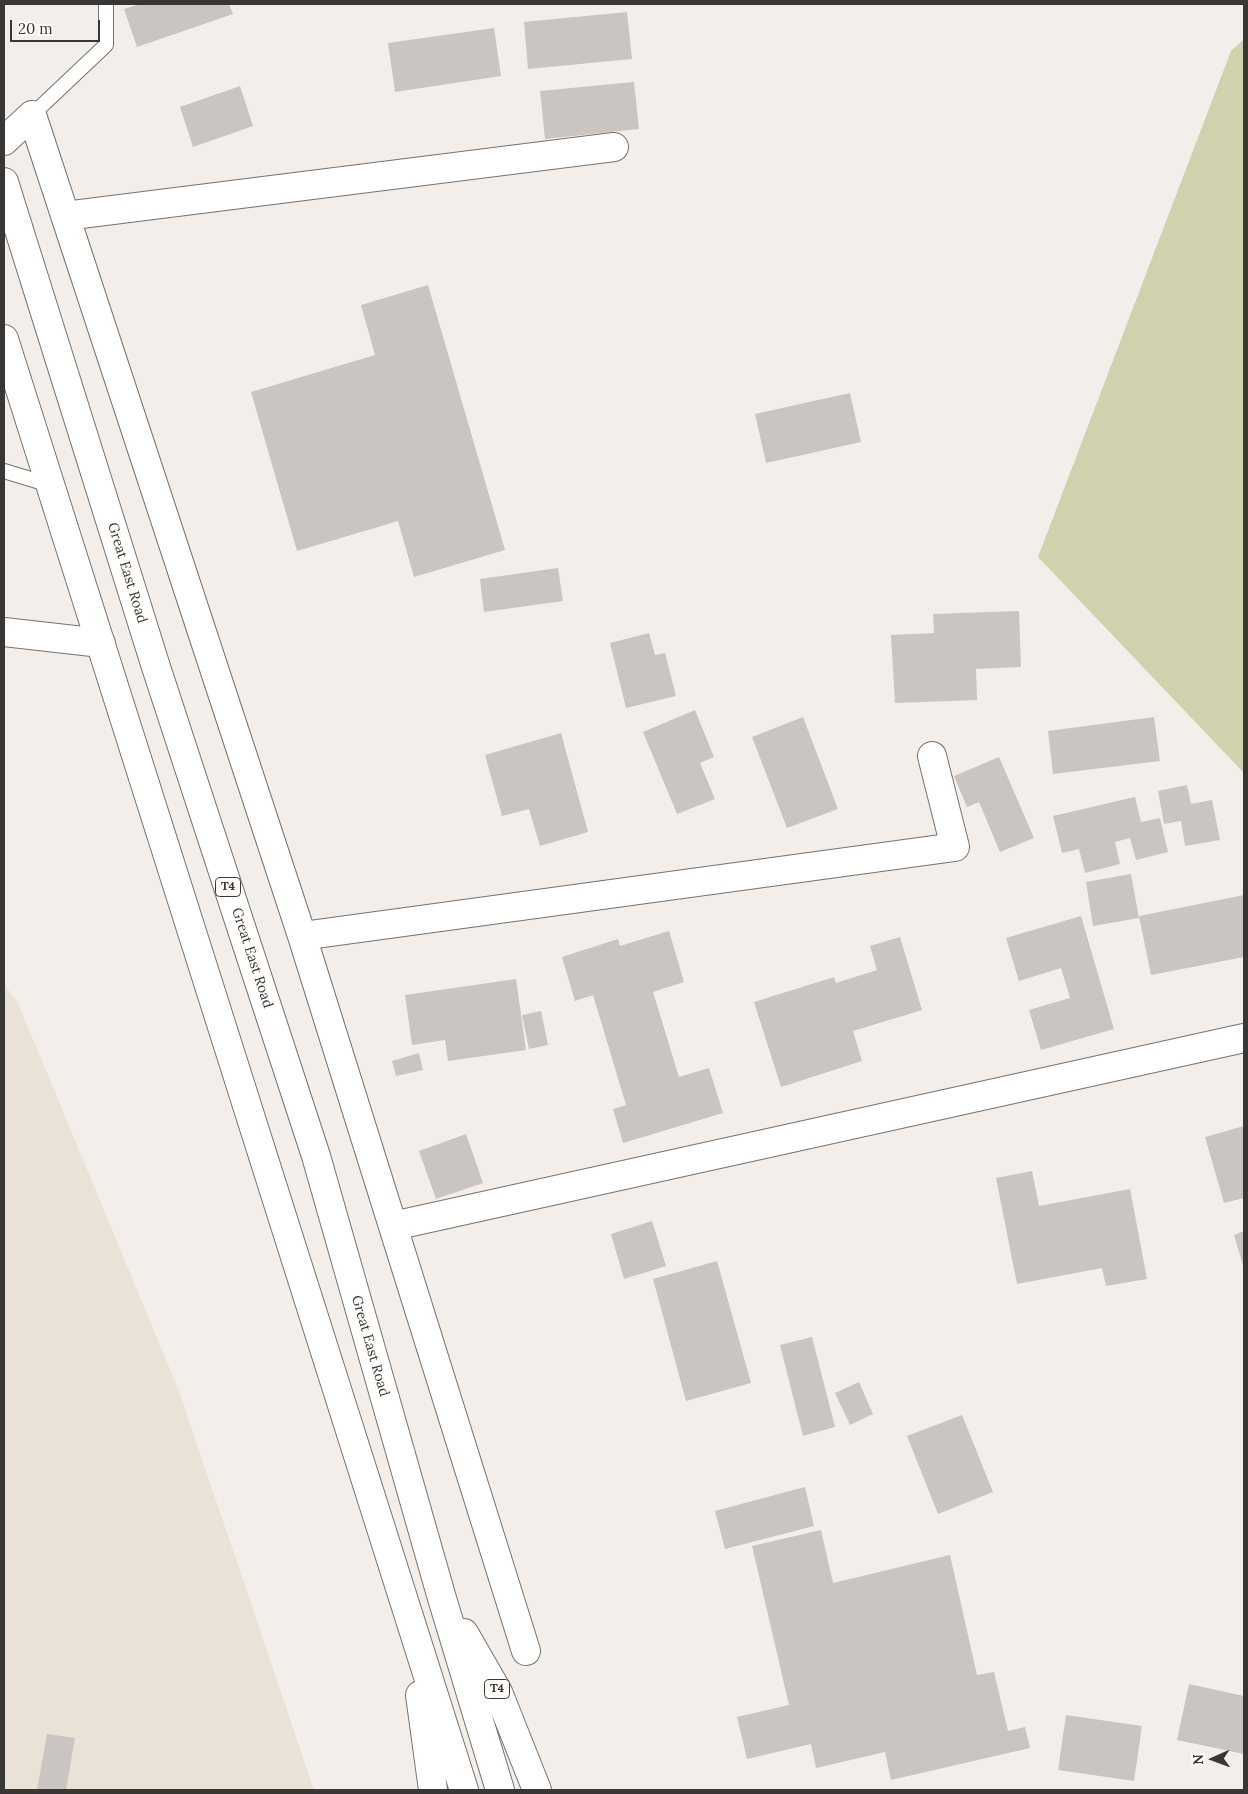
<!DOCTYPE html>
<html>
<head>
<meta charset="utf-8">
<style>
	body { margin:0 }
	#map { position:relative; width:1248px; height:1794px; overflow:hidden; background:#f3eee9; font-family:Lora,serif }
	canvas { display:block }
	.frame { position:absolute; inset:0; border:5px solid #393735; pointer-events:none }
	.north { position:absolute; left:1188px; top:1734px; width:50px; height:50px; -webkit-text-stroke:4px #fffcf9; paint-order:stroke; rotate:268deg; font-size:14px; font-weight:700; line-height:20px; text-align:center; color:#393735 }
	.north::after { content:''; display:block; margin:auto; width:18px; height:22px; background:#393735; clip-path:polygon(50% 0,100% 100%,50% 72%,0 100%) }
	.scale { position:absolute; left:10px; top:20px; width:90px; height:22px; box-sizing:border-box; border:2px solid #393735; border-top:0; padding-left:6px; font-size:15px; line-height:18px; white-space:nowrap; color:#393735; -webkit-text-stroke:4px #fffcf9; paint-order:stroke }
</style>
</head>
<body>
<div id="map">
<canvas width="1248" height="1794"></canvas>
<div class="frame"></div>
<div class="north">N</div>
<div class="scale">20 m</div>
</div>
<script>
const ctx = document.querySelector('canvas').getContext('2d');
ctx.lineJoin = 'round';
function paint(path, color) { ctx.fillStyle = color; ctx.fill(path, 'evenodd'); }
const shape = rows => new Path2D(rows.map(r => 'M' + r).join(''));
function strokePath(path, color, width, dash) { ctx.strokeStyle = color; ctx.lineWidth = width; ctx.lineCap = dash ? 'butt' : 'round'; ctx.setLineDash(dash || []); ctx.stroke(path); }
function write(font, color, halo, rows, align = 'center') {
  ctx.font = font + ' Lora,serif'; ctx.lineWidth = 4; ctx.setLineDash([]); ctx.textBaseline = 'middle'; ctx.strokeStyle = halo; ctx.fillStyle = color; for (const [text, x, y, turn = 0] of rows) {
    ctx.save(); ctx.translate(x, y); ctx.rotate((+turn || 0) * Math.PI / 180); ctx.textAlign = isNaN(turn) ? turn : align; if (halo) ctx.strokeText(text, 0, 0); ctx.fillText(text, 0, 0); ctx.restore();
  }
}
paint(shape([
	[4,984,18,1003,179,1391,314,1790,4,1790]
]), '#ebe2d7');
paint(shape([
	[1244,39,1244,773,1038,557,1231,51]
]), '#d0d2ae');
paint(shape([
	[140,4,229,4,233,14,137,47,124,9],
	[627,12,632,59,528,69,524,22],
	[494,28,501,76,395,92,388,43],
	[634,82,639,129,545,139,540,91],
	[240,86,253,126,193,147,180,107],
	[428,285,505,550,414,577,398,521,297,551,251,392,375,355,361,305],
	[850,393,861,442,766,463,755,414],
	[558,568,563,601,484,612,480,579],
	[1019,611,1021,667,976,669,977,700,895,703,891,635,934,633,933,614],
	[649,633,655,655,665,653,676,696,626,708,610,643],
	[695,710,714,757,700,763,715,799,677,814,643,732],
	[803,717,838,809,787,828,752,737],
	[1154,717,1160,761,1053,774,1048,731],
	[561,733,588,832,540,846,529,809,502,816,485,755],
	[999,757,1034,838,1000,852,979,802,967,807,954,776],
	[1187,785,1191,804,1212,800,1220,840,1185,846,1181,821,1164,824,1158,791],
	[1135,797,1141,822,1160,818,1168,852,1136,860,1130,838,1115,842,1120,864,1085,873,1079,849,1062,853,1053,816],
	[1131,874,1139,918,1093,926,1086,882],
	[1244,895,1244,957,1151,975,1139,916],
	[1081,916,1114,1029,1041,1050,1029,1010,1070,998,1061,968,1019,981,1006,938],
	[669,931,684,982,653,992,679,1077,709,1068,723,1113,623,1143,613,1109,626,1105,593,995,575,1001,562,957,618,939,620,946],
	[900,937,922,1010,853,1031,862,1061,781,1087,754,1002,834,977,836,983,877,970,870,946],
	[516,979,526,1050,448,1061,445,1040,412,1045,405,995],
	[541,1011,548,1045,529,1049,522,1015],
	[419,1053,423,1070,396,1076,392,1061],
	[1244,1126,1244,1198,1224,1203,1205,1137],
	[466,1134,483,1183,436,1199,419,1151],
	[1032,1171,1039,1206,1130,1189,1147,1279,1106,1286,1102,1268,1017,1284,996,1178],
	[652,1221,666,1266,624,1279,611,1234],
	[1244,1231,1244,1269,1234,1235],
	[717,1261,751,1383,686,1401,653,1279],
	[812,1337,835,1427,803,1436,780,1345],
	[859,1382,873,1414,850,1425,835,1393],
	[962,1415,993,1492,938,1514,907,1436],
	[805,1487,814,1526,725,1549,715,1511],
	[821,1530,833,1583,950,1555,977,1675,994,1672,1008,1731,1025,1727,1030,1748,891,1780,885,1752,816,1768,811,1744,747,1759,737,1717,789,1705,752,1546],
	[1189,1684,1244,1696,1244,1754,1177,1740],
	[1066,1715,1142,1726,1134,1781,1058,1770],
	[47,1734,75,1738,66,1790,37,1790]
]), '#cac5c0');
const lane = shape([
	[32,115,106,45,106,4],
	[4,471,50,485]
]);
const street = shape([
	[4,141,32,115,302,936,526,1651],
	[65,216,614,147],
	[4,632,101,643],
	[302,936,955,847,932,756],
	[393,1226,1244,1038]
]);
const primary = shape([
	[4,182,156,667,316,1156,441,1595,500,1790],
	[4,339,464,1790],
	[464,1633,498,1692,537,1790],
	[420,1695,433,1790]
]);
strokePath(lane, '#77726e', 16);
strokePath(street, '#77726e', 30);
strokePath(primary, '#77726e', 30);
strokePath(lane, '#fff', 14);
strokePath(street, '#fff', 28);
strokePath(primary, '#fff', 28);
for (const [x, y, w] of [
	[228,887,25],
	[497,1689,25]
]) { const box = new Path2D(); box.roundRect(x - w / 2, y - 9.5, w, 19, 4); ctx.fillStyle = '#fffcf9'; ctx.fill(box); strokePath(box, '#393735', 1); }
write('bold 12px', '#393735', null, [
	["T4",228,887],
	["T4",497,1689]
]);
write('14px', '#393735', '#fffcf9', [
	["Great East Road",127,573,73],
	["Great East Road",252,958,72],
	["Great East Road",370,1346,74]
]);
</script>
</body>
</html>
